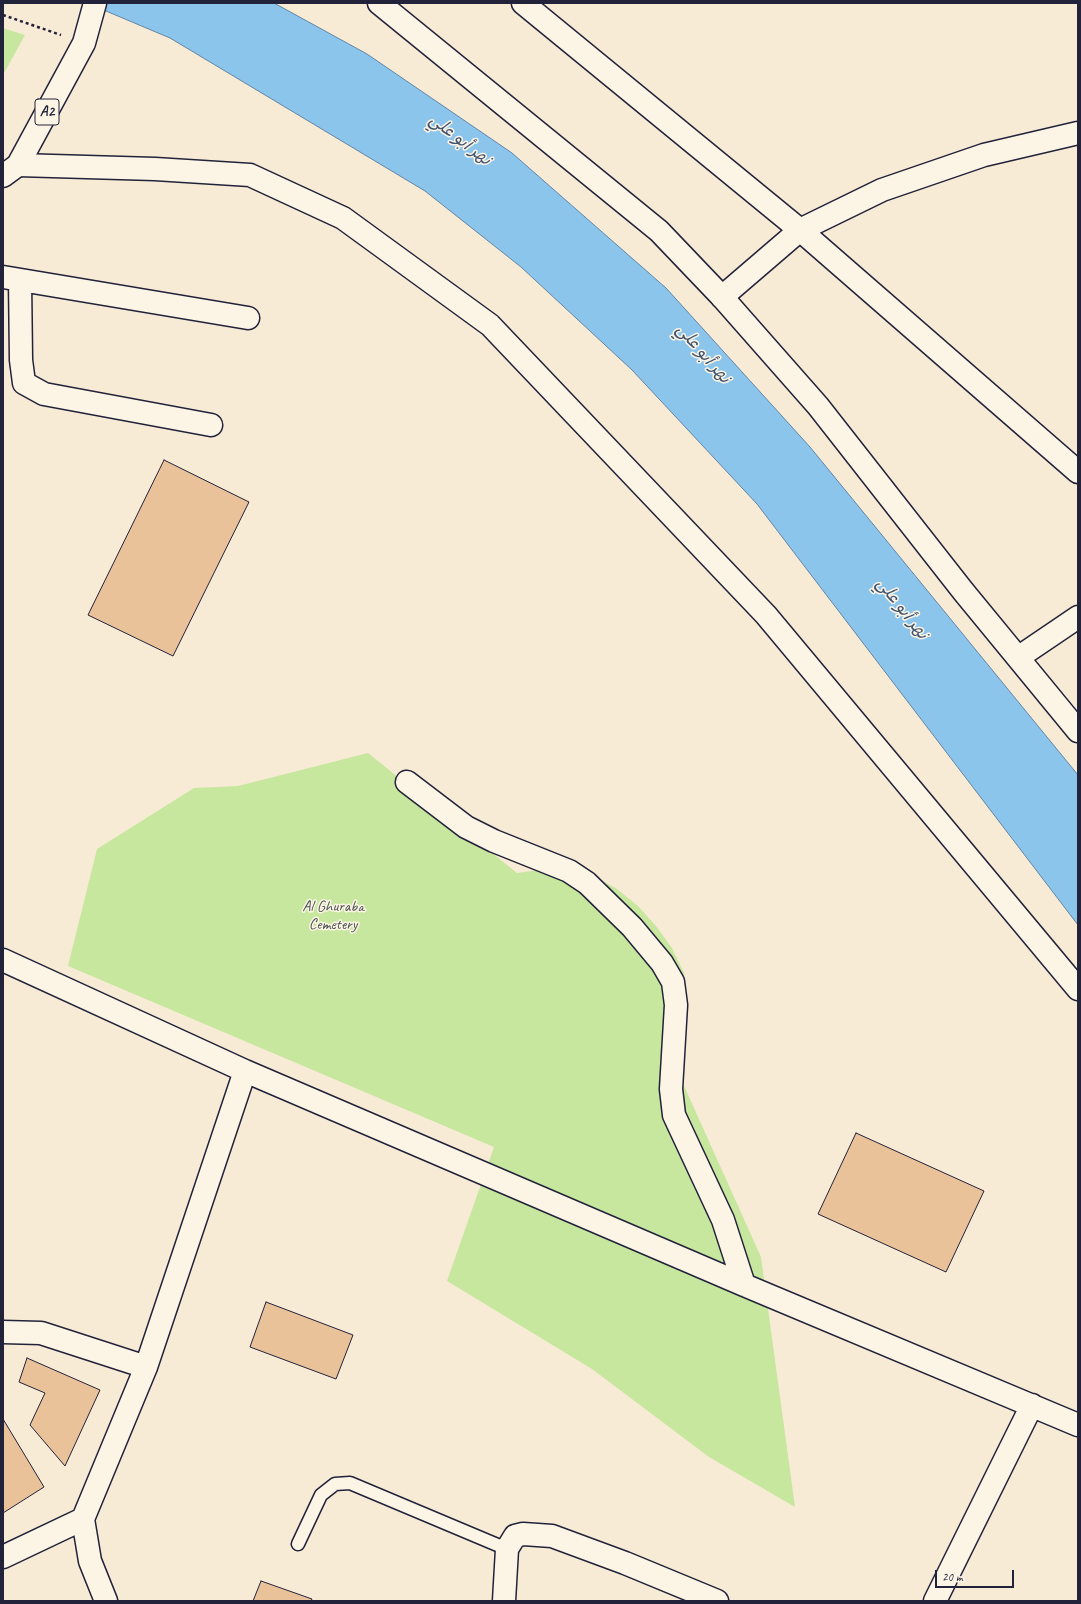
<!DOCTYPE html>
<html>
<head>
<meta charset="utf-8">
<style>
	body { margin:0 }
	#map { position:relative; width:1081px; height:1604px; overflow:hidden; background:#f8ebd6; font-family:Caveat,sans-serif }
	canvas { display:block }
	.frame { position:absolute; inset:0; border:4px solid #22223b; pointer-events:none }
	.scale { position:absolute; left:935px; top:1570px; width:79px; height:18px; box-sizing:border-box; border:2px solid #22223b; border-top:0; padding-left:5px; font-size:12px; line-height:14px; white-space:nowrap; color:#22223b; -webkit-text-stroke:3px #fcf5e5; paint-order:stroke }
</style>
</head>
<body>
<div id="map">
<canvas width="1081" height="1604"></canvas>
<div class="frame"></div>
<div class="scale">20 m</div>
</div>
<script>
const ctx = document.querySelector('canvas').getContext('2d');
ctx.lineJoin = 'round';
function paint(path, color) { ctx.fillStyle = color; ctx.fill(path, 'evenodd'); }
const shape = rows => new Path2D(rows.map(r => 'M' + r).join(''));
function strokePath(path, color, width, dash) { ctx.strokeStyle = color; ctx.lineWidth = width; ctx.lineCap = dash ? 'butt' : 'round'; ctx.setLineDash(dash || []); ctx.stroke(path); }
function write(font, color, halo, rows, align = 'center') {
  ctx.font = font + ' Caveat,"Playpen Sans Arabic",sans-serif'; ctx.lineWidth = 3; ctx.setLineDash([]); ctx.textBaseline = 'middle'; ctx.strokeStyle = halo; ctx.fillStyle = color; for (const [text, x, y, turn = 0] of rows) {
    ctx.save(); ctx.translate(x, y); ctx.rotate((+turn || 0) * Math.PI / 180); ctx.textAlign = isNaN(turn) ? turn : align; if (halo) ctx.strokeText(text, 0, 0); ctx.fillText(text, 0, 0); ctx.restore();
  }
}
paint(shape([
	[3,28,25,35,3,75],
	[368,753,517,873,569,866,594,876,617,889,638,906,656,926,672,948,684,973,681,1079,761,1257,795,1507,709,1457,592,1369,447,1281,494,1147,68,966,97,849,194,788,238,786]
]), '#c7e79f');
const water = shape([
	[87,3,274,3,367,54,512,153,666,288,810,447,1078,775,1078,925,757,504,632,370,521,267,425,191,170,38,87,3]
]);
paint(water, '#8cc5eb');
strokePath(water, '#6284a5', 1);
const building = shape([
	[164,460,249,502,173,656,88,615,164,460],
	[856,1133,984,1191,946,1272,818,1214,856,1133],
	[266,1302,353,1335,336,1379,250,1347,266,1302],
	[27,1358,100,1390,65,1466,30,1425,45,1393,19,1382,27,1358],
	[3,1419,44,1487,3,1513,3,1419],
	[261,1581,312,1599,311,1601,253,1601,261,1581]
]);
paint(building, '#eac29a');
strokePath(building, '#22223b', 1);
const lane = shape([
	[298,1544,321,1495,335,1484,350,1483,507,1549]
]);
const street = shape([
	[523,3,800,230,1078,472],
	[3,277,248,318],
	[20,280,21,360,24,383,44,394,211,425],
	[722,297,800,230,882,190,984,155,1078,133],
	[1019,657,1078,617],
	[407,782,466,827,494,841,569,871,587,883,632,927,662,963,673,982,676,1005,671,1089,674,1115,723,1220,744,1285],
	[3,960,245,1071,744,1285,1078,1425],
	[3,1332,41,1333,146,1367],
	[3,1557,83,1519],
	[106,1601,90,1561,83,1519,146,1367,245,1071],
	[504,1601,507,1549,515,1536,523,1534,552,1536,625,1563,717,1601],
	[935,1601,1032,1405]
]);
const primary = shape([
	[379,3,659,231,722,297,818,406,963,591,1078,731],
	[18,165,155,169,250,175,343,218,490,325,766,615,1078,989]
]);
const highway = shape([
	[3,176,18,165,84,43,95,3]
]);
strokePath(lane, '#22223b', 15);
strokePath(street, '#22223b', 25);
strokePath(primary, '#22223b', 25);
strokePath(highway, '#22223b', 25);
strokePath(shape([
	[3,15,61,35]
]), '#22223b', 2.5, [3, 3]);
strokePath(lane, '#fcf5e5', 12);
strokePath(street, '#fcf5e5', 22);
strokePath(primary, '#fcf5e5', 22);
strokePath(highway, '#fcf5e5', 22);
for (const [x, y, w] of [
	[47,112,24]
]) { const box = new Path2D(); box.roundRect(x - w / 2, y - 13, w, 26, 3); ctx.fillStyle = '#fcf5e5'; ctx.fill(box); strokePath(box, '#22223b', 1); }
write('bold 15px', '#22223b', null, [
	["A2",47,112]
]);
write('16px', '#4b5354', '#fcf5e5', [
	["Al Ghuraba",333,907],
	["Cemetery",333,925]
]);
write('italic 17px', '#425370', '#fcf5e5', [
	["نهر أبو علي",460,140,38],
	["نهر أبو علي",703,354,49],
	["نهر أبو علي",902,609,52]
]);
</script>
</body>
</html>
